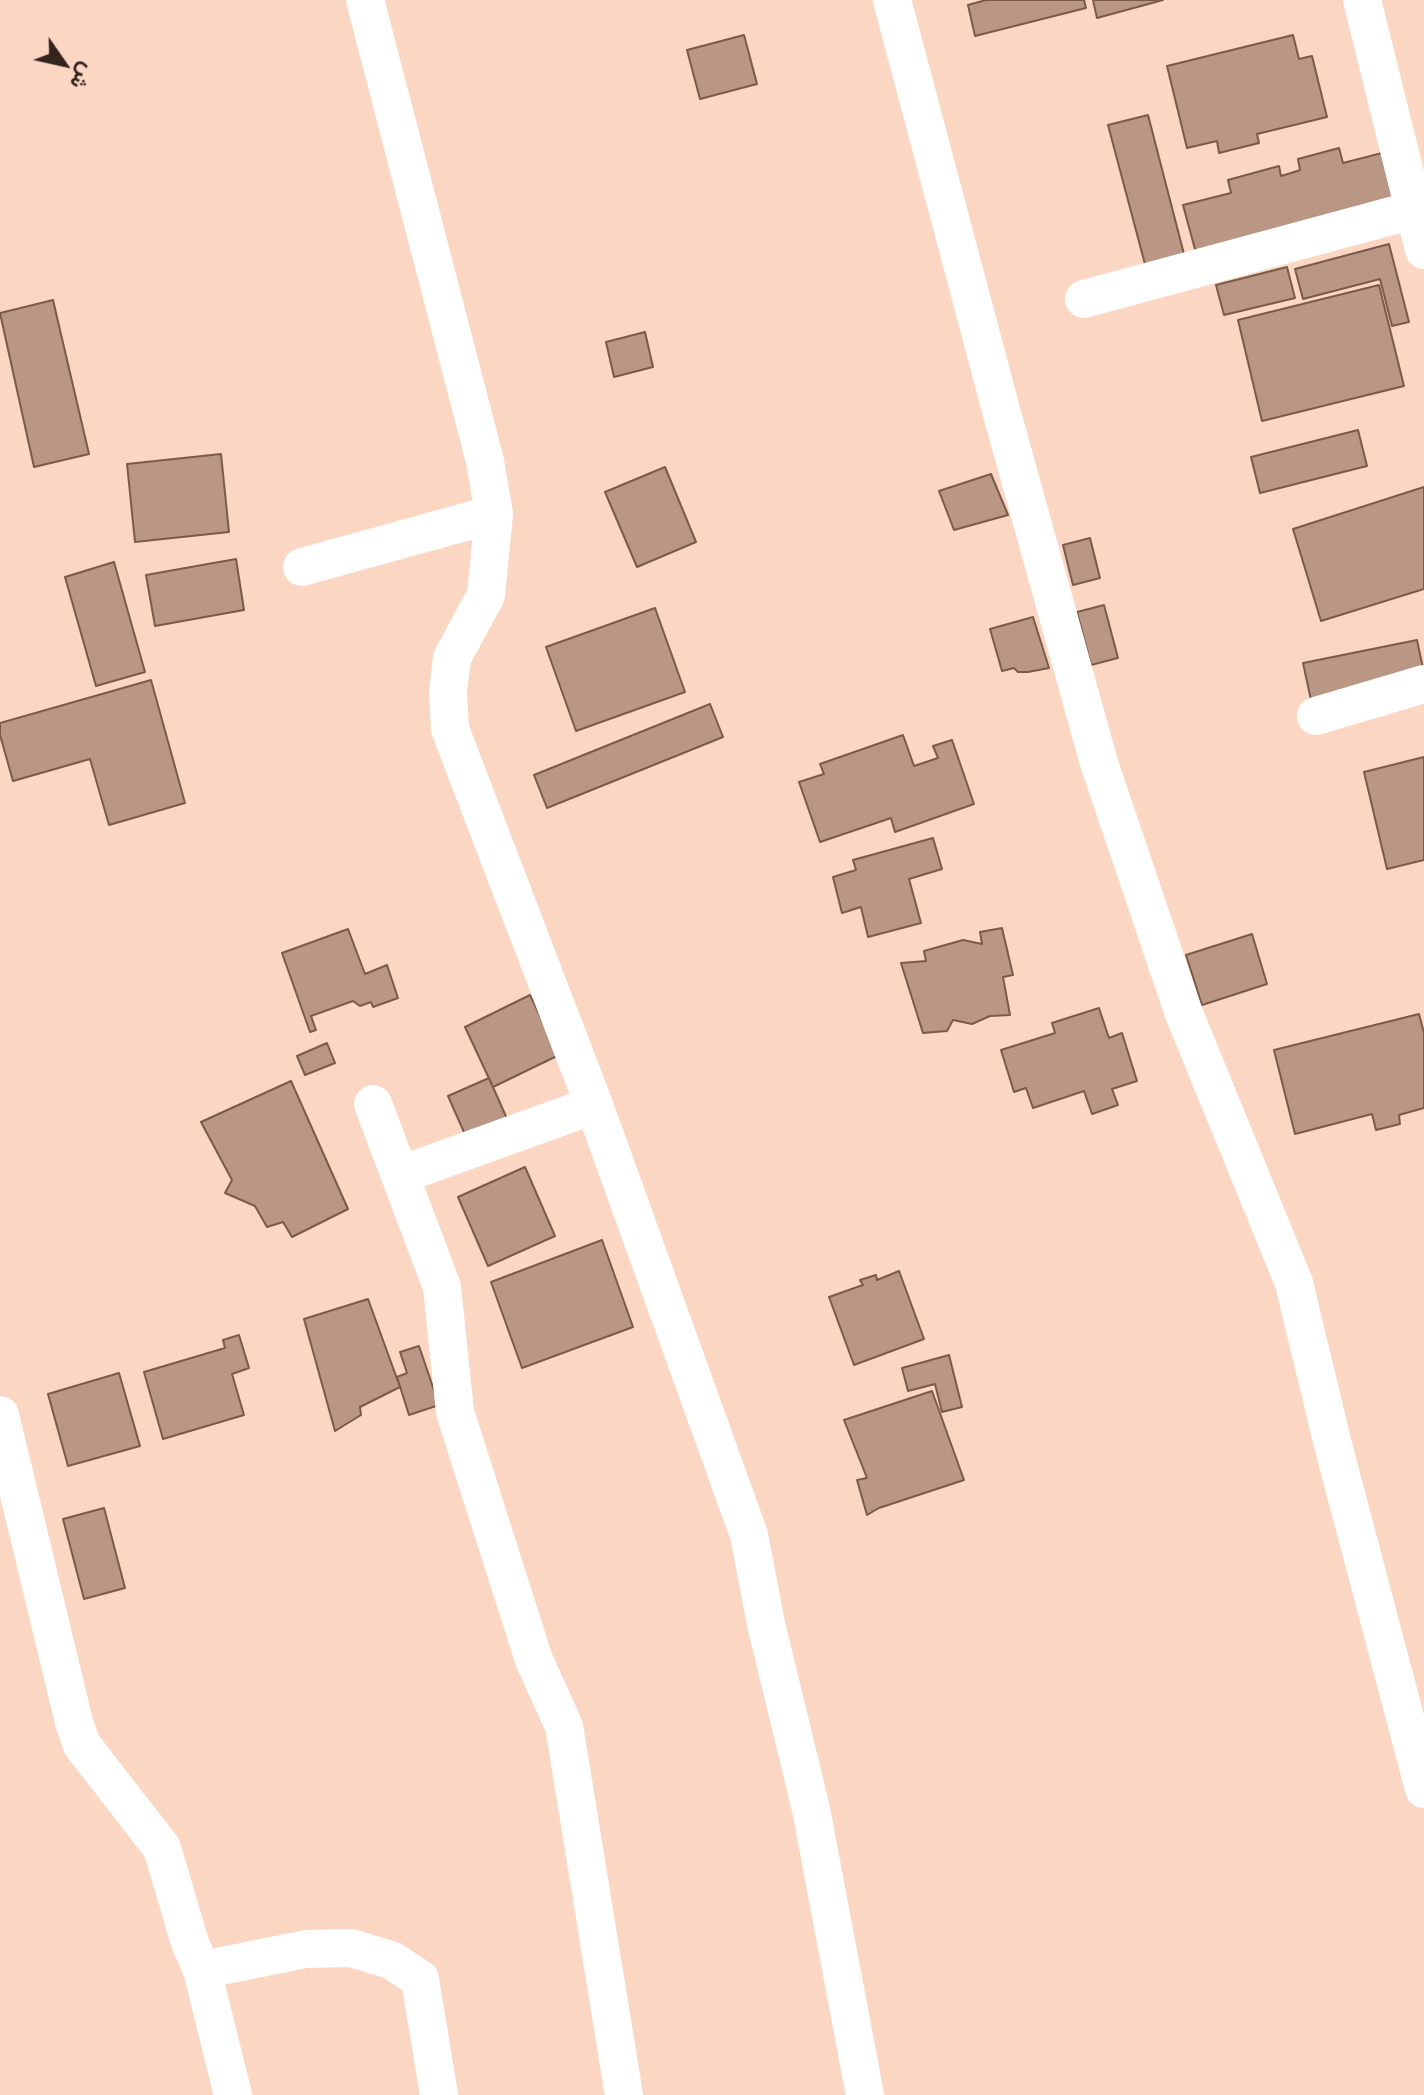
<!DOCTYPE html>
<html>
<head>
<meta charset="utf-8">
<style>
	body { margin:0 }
	#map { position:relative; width:1424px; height:2095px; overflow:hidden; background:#fbd6c3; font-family:"Exo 2",Vazirmatn,sans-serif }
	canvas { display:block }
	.north { position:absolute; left:24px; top:24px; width:80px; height:80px; -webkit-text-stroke:6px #fbd6c3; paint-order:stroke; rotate:124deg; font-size:22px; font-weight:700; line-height:32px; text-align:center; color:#33251e }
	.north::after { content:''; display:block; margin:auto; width:28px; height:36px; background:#33251e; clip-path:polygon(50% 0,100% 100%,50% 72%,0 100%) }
</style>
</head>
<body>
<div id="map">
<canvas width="1424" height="2095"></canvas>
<div class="north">ش</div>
</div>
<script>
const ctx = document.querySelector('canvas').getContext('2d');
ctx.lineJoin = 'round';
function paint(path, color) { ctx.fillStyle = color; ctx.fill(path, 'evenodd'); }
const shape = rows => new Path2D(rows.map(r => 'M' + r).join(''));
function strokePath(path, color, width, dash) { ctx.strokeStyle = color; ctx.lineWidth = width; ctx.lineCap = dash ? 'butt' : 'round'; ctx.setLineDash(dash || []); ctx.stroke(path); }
const building = shape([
	[986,0,1084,0,1086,8,975,36,968,5,986,0],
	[1093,0,1163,0,1097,18,1093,0],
	[744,35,757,84,700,99,687,50,744,35],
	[1293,35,1299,59,1312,56,1327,117,1257,134,1259,143,1219,153,1217,141,1187,148,1167,66,1293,35],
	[1148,115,1185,258,1146,268,1108,125,1148,115],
	[1339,148,1343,163,1382,153,1397,213,1199,264,1183,205,1231,193,1228,180,1279,166,1281,176,1291,173,1300,170,1298,159,1339,148],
	[1389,244,1409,322,1392,326,1380,279,1303,299,1295,269,1389,244],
	[1287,267,1295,298,1224,315,1216,285,1287,267],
	[1379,285,1404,386,1262,421,1238,320,1379,285],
	[53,300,89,454,34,467,0,313,53,300],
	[645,332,653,367,614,377,606,342,645,332],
	[1358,430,1367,466,1260,493,1251,457,1358,430],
	[221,454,229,532,135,542,127,464,221,454],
	[665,467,696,542,637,567,605,492,665,467],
	[991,474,1008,515,954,530,939,491,991,474],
	[1424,487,1424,589,1321,621,1293,529,1424,487],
	[1090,538,1100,578,1073,585,1063,545,1090,538],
	[236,559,244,610,155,626,146,575,236,559],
	[114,562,145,672,96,686,65,577,114,562],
	[1104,605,1118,658,1091,665,1077,612,1104,605],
	[655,608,685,692,576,731,546,647,655,608],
	[1033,617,1049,668,1028,672,1018,672,1014,668,1002,671,990,629,1033,617],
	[1417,640,1424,673,1311,700,1303,663,1417,640],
	[151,680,185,803,109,825,90,759,13,781,0,735,0,723,151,680],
	[710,704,723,737,547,808,534,775,710,704],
	[903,735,914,766,938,758,933,746,952,740,974,804,895,832,891,818,820,842,799,782,824,774,820,764,903,735],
	[1424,757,1424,860,1387,869,1364,772,1424,757],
	[933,838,942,869,909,879,921,923,868,937,861,907,842,913,833,877,856,870,853,860,933,838],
	[1002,928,1013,975,1003,977,1010,1015,990,1016,972,1024,953,1020,947,1031,923,1033,901,963,926,961,924,951,963,940,982,944,980,932,1002,928],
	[348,929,365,974,387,965,398,998,373,1007,371,1002,360,1006,353,1001,311,1016,316,1030,310,1032,282,953,348,929],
	[1252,934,1267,984,1202,1005,1186,955,1252,934],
	[530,995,559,1055,493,1087,465,1027,530,995],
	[1099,1008,1109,1038,1122,1033,1137,1081,1112,1089,1118,1105,1092,1114,1084,1091,1033,1108,1026,1088,1014,1092,1001,1050,1055,1033,1052,1023,1099,1008],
	[1419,1014,1424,1033,1424,1108,1399,1115,1400,1124,1376,1130,1372,1114,1295,1134,1274,1050,1419,1014],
	[327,1043,335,1063,305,1075,297,1056,327,1043],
	[489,1078,508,1121,467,1139,448,1096,489,1078],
	[291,1081,348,1209,292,1237,283,1222,267,1227,255,1206,225,1193,232,1180,201,1122,291,1081],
	[525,1167,555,1236,488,1266,458,1197,525,1167],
	[602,1240,633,1327,522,1368,491,1282,602,1240],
	[899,1271,924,1339,854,1365,829,1297,863,1285,860,1280,876,1275,877,1280,899,1271],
	[368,1299,400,1387,360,1407,361,1415,335,1431,304,1319,368,1299],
	[239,1335,249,1368,232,1374,244,1415,163,1439,144,1372,225,1348,223,1340,239,1335],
	[419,1346,439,1405,409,1415,397,1377,407,1373,400,1352,419,1346],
	[949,1355,962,1407,942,1412,935,1384,908,1391,902,1368,949,1355],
	[119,1373,140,1446,68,1466,48,1394,119,1373],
	[932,1391,964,1480,879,1508,867,1515,857,1480,867,1478,844,1420,932,1391],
	[104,1508,125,1588,84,1599,63,1519,104,1508]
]);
paint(building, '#ba9785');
strokePath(building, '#7a5b4a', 2);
strokePath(shape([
	[365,0,485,461,494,514,486,595,452,658,448,692,450,729,594,1105,749,1535,766,1624,811,1809,865,2095],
	[892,0,1001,410,1099,763,1183,1011,1294,1283,1333,1445,1424,1789],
	[1362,0,1424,250],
	[1084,299,1424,207],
	[302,567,494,514],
	[1316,716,1424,684],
	[373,1104,442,1287,455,1412,534,1660,564,1726,624,2095],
	[400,1175,594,1105],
	[0,1415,74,1722,82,1745,162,1848,190,1943,202,1970,233,2095],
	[202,1970,306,1949,351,1948,391,1960,420,1979,439,2095]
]), '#fff', 38);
</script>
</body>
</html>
